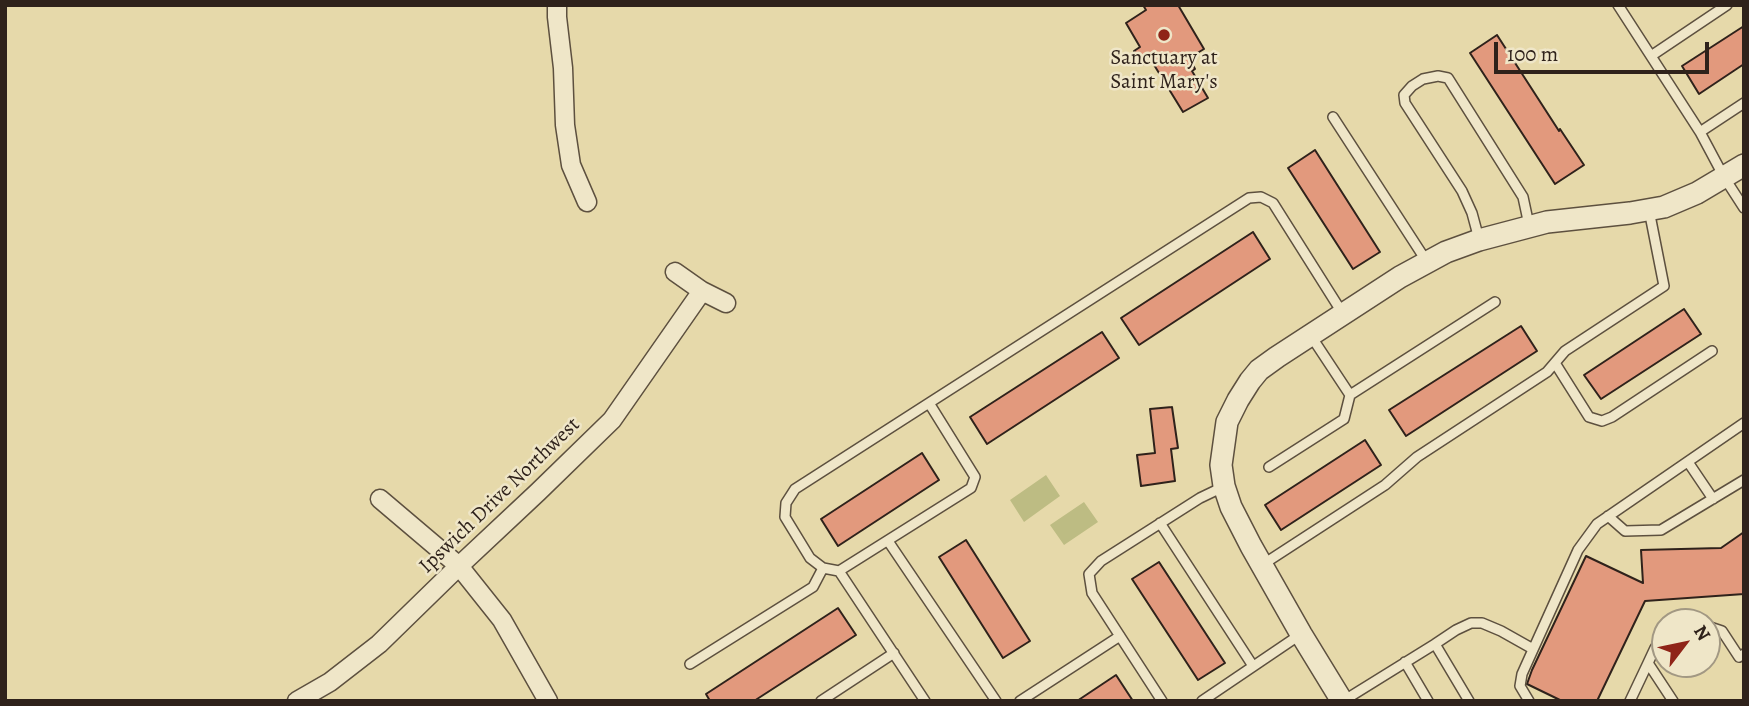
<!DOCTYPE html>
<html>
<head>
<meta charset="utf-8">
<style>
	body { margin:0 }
	#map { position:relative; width:1749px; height:706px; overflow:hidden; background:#e6d9aa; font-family:Alegreya,serif }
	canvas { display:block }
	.frame { position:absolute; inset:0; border:7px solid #2f221b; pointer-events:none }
	.north { position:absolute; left:1651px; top:608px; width:70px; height:70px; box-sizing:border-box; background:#efe6c8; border:2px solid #a29883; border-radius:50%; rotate:58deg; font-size:19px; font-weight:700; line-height:28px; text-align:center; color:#2f221b }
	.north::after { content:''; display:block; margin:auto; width:24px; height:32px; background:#8f2418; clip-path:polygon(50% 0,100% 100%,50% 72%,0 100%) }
	.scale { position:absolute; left:1494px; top:42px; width:215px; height:32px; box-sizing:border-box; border:4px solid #2f221b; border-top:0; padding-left:9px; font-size:21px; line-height:24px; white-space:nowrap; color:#2f221b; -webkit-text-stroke:5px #efe6c8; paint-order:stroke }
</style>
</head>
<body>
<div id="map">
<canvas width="1749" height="706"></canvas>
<div class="frame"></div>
<div class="north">N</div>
<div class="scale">100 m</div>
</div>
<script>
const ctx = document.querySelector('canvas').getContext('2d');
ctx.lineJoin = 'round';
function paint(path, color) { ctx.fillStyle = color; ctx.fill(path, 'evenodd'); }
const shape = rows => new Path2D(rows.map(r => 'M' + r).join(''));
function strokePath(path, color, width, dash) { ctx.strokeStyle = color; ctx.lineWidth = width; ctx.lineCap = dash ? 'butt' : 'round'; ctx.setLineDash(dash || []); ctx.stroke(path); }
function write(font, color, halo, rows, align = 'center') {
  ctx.font = font + ' Alegreya,serif'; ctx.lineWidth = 5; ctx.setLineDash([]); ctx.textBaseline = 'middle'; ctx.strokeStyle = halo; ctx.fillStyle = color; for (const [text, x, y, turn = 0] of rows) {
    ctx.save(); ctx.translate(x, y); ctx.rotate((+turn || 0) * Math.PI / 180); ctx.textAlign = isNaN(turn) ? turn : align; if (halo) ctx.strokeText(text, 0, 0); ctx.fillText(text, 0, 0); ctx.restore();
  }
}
paint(shape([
	[1046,475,1060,496,1024,522,1010,500],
	[1084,502,1098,522,1064,545,1050,525]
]), '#bdbc83');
const building = shape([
	[1143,5,1178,5,1204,49,1189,58,1195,69,1192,71,1208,98,1183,112,1151,60,1142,65,1134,51,1140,47,1126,23,1146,10,1143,5],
	[1744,26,1744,64,1699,94,1682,66,1744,26],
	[1497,35,1559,131,1560,129,1584,165,1555,184,1470,53,1497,35],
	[1315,150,1380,252,1353,269,1288,168,1315,150],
	[1253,232,1270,259,1139,345,1121,318,1253,232],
	[1684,309,1701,334,1601,399,1584,375,1684,309],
	[1521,326,1537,351,1406,436,1389,410,1521,326],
	[1102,332,1119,358,987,444,970,417,1102,332],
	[1172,407,1178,448,1171,449,1175,481,1141,486,1137,455,1155,453,1150,409,1172,407],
	[1365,440,1381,465,1281,530,1265,505,1365,440],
	[922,453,939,480,838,546,821,519,922,453],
	[1744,532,1744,594,1645,601,1597,701,1562,701,1527,684,1532,670,1586,556,1643,583,1641,550,1721,548,1744,532],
	[966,540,1030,641,1003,658,939,557,966,540],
	[1159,562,1225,663,1198,680,1132,579,1159,562],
	[838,608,856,635,754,701,710,701,706,694,838,608],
	[1116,675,1133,701,1077,701,1116,675]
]);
paint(building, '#e2997d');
strokePath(building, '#2f221b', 2);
const service = shape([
	[1618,5,1700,132,1724,177,1744,208],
	[1651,56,1727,5],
	[1333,117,1427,262],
	[1700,132,1744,103],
	[1479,239,1472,213,1462,191,1405,103,1404,95,1412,86,1423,79,1438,76,1448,78,1523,197,1529,225],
	[1311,336,1350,395,1495,302],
	[1555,363,1589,417,1602,421,1612,417,1712,351],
	[929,403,975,477,971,488,839,571,823,568,810,558,785,517,786,503,795,489,929,403,1249,198,1261,197,1273,203,1343,314],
	[1688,462,1713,499],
	[1269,467,1344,419,1350,395],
	[1608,516,1625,531,1661,530,1744,480],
	[1160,523,1253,666],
	[888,541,996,701],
	[1262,565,1385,485,1417,457,1547,372,1565,351,1664,286,1649,210],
	[839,571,925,701],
	[1707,626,1722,631,1739,657,1744,654],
	[1665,633,1655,648,1648,663,1673,701],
	[1435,644,1456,630,1471,623,1482,623,1501,631,1533,649],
	[1405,662,1428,701],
	[690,664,813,587,823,568],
	[821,701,894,653],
	[1020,701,1120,636],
	[1162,701,1092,593,1089,574,1101,561,1200,498,1223,487],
	[1202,701,1301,634],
	[1343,701,1435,644,1469,701],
	[1529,701,1520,686,1522,674,1578,550,1597,524,1744,423],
	[1630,701,1648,663]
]);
const minor = shape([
	[557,5,557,17,563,68,565,125,571,165,587,202],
	[675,272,702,291,726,303],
	[380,499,459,566,502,620,548,701],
	[297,701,330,682,379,644,459,566,538,492,612,420,702,291]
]);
const tertiary = shape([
	[1342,701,1301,634,1251,546,1231,507,1224,486,1221,465,1227,422,1238,400,1250,381,1259,370,1277,357,1400,277,1446,252,1479,240,1547,222,1630,213,1664,207,1697,193,1744,165]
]);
strokePath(service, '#5d503f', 12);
strokePath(minor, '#5d503f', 21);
strokePath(tertiary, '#5d503f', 24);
strokePath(service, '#efe6c8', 9);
strokePath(minor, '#efe6c8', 18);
strokePath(tertiary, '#efe6c8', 21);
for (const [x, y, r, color] of [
	[1164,35,7,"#8f2418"]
]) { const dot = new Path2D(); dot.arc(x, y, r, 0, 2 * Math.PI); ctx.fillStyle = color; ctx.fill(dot); strokePath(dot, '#efe6c8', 2.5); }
write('21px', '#2f221b', '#efe6c8', [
	["Sanctuary at",1164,59],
	["Saint Mary's",1164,83]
]);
write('21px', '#2f221b', '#efe6c8', [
	["Ipswich Drive Northwest",500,496,-44]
]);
</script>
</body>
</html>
